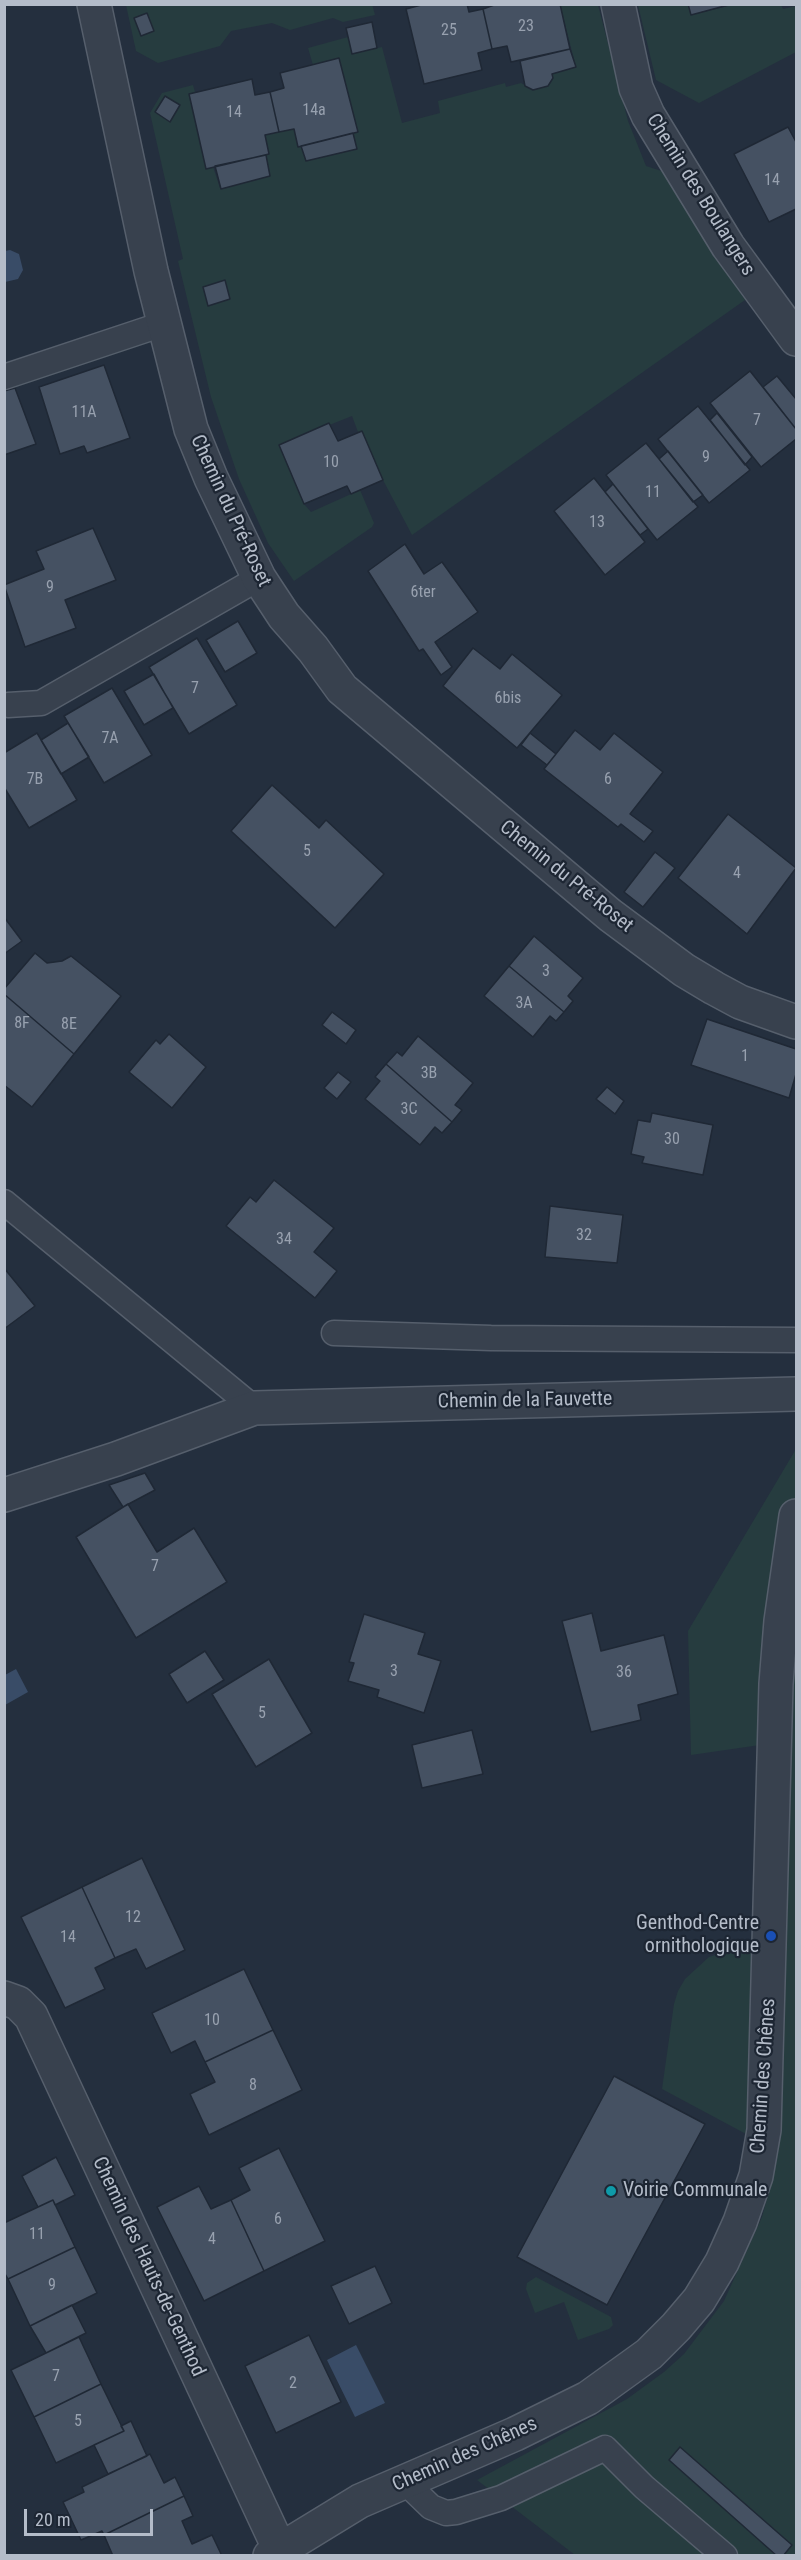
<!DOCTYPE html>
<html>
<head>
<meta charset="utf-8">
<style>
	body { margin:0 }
	#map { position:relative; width:801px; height:2560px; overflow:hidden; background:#242f3e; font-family:"Roboto Condensed",sans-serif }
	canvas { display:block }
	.frame { position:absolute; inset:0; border:6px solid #b4bcc9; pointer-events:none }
	.scale { position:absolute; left:24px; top:2509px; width:129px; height:27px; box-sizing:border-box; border:3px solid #b4bcc9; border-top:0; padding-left:8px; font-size:18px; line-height:21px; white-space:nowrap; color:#b4bcc9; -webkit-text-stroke:4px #1d2633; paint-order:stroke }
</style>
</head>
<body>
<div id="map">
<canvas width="801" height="2560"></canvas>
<div class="frame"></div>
<div class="scale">20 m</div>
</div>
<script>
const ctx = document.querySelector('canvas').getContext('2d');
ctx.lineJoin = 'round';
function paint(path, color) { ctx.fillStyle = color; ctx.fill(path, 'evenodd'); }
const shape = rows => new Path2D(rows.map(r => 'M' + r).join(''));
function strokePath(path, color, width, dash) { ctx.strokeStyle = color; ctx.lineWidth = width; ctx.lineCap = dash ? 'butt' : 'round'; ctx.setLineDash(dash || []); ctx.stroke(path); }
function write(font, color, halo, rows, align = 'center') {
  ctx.font = font + ' "Roboto Condensed",sans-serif'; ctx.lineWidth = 4.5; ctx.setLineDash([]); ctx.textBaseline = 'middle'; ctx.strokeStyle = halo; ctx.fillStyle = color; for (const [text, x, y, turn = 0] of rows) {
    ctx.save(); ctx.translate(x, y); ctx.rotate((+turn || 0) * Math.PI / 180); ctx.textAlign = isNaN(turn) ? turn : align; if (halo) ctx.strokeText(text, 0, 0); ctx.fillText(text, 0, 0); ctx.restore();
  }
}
paint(shape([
	[372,4,375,15,343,22,333,18,290,30,272,23,231,31,220,46,158,63,136,51,126,5],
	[560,5,598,5,628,121,646,166,677,176,692,215,745,300,412,535,383,480,362,431,358,432,352,416,279,445,304,504,311,512,360,490,374,523,372,527,294,581,268,543,239,479,211,397,178,261,183,259,150,113,162,93,193,85,195,92,189,94,220,188,270,176,266,155,269,153,265,135,294,129,298,147,301,146,306,161,357,149,353,133,358,132,339,58,313,65,308,48,348,37,352,54,382,47,402,123,440,113,438,101,505,83,506,87,521,83,533,90,548,86,552,74,576,67],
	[638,5,688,5,691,15,732,5,781,5,783,9,796,6,796,52,699,103,656,80],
	[796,1449,796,2555,575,2555,477,2480,627,2399,664,2372,684,2354,724,2301,762,2217,774,2173,774,2149,662,2089,674,2004,678,1991,685,1979,709,1957,724,1952,751,1953,760,1745,691,1755,688,1631],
	[536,2277,611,2317,613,2325,609,2329,578,2340,564,2302,535,2313,526,2289,527,2283]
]), '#263c3f');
paint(shape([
	[10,250,19,254,23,270,18,279,5,282,5,251],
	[16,1669,28,1692,5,1705,5,1675],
	[356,2345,385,2403,355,2417,327,2360]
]), '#394c67');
const building = shape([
	[425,4,467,4,469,12,483,9,492,49,478,53,482,70,424,84,406,9,425,4],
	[560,4,570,49,511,62,507,46,492,49,483,9,497,4,560,4],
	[688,4,732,4,691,15,688,4],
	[147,13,154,31,141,36,134,18,147,13],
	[372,22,377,48,352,54,346,28,372,22],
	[570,49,576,67,552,74,553,78,548,86,533,90,525,86,520,61,570,49],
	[339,58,358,132,298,147,294,129,279,132,270,92,284,88,280,73,339,58],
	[252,79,255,95,270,92,279,132,265,135,269,154,206,169,189,94,252,79],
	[165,96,180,105,170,122,155,112,165,96],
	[788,127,796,142,796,209,769,222,734,154,788,127],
	[353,133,357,149,306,161,301,146,353,133],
	[266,155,270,176,221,189,215,166,266,155],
	[225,280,230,299,208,306,203,287,225,280],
	[104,365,130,438,87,453,84,446,60,454,39,387,104,365],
	[750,371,796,429,796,439,761,467,710,403,750,371],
	[777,376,796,399,796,429,763,387,777,376],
	[15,388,36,444,4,455,4,391,15,388],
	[698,406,750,470,709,503,658,439,698,406],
	[717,413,752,457,745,465,710,420,717,413],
	[329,423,338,441,362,431,383,480,351,494,347,486,304,504,279,445,329,423],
	[646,443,698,507,657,540,606,475,646,443],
	[668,451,703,495,693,502,659,459,668,451],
	[594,478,645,542,605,575,554,511,594,478],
	[613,484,648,529,640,535,605,492,613,484],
	[93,528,116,580,65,600,76,628,25,647,4,585,44,569,36,551,93,528],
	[405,544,424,574,442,562,478,612,435,642,452,667,441,675,423,649,419,651,368,571,405,544],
	[238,621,257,653,225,672,206,640,238,621],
	[197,638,237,705,189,734,149,667,197,638],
	[473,648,500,669,512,654,562,695,517,748,443,686,473,648],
	[154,674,173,708,144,725,124,691,154,674],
	[112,688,152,755,104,783,64,716,112,688],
	[68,723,89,757,61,774,41,740,68,723],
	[575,730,600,750,614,733,663,772,630,814,653,831,644,842,621,824,618,827,544,769,575,730],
	[37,733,77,800,29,828,4,787,4,753,37,733],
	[530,733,556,754,547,765,521,745,530,733],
	[272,785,319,828,326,820,384,874,335,928,231,831,272,785],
	[728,814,796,868,747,934,678,878,728,814],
	[655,852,675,868,643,907,624,892,655,852],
	[4,917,22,941,4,954,4,917],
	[534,936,583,978,568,996,573,1001,564,1012,509,966,534,936],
	[35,953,47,963,62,961,71,956,121,996,74,1054,4,994,4,989,35,953],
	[509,966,564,1012,556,1021,550,1016,533,1037,484,996,509,966],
	[4,994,74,1054,32,1107,4,1085,4,994],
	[332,1012,356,1030,346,1044,322,1025,332,1012],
	[707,1019,796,1049,796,1074,789,1098,691,1065,707,1019],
	[169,1034,206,1067,172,1108,129,1072,156,1040,160,1044,169,1034],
	[418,1036,473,1083,455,1105,462,1110,452,1122,386,1064,397,1052,402,1056,418,1036],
	[386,1064,452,1122,442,1133,435,1127,420,1145,365,1099,380,1081,375,1077,386,1064],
	[338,1072,351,1082,337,1099,324,1088,338,1072],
	[607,1087,624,1101,615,1114,596,1099,607,1087],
	[652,1113,713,1125,703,1175,642,1163,644,1157,631,1154,638,1120,650,1122,652,1113],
	[274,1180,334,1228,314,1252,337,1271,315,1298,226,1226,250,1197,256,1202,274,1180],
	[550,1206,623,1215,617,1263,545,1257,550,1206],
	[4,1268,35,1306,4,1329,4,1268],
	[145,1473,155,1490,123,1507,109,1485,145,1473],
	[128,1504,157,1552,194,1528,227,1582,136,1638,76,1537,128,1504],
	[592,1613,601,1651,664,1635,678,1694,638,1705,641,1720,591,1732,562,1621,592,1613],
	[364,1614,425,1633,418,1654,441,1661,424,1713,377,1697,379,1690,348,1681,354,1663,349,1662,364,1614],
	[205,1651,224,1680,187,1703,169,1674,205,1651],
	[269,1659,312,1733,256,1767,212,1694,269,1659],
	[472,1730,483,1774,422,1788,412,1745,472,1730],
	[142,1858,185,1950,146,1969,136,1949,115,1958,82,1887,142,1858],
	[82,1887,115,1958,95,1968,105,1989,65,2008,21,1917,82,1887],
	[244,1969,273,2030,205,2062,195,2041,171,2053,152,2013,244,1969],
	[273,2030,302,2090,209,2135,190,2094,215,2082,205,2062,273,2030],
	[614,2076,705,2124,607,2305,517,2257,614,2076],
	[279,2148,325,2241,264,2271,231,2200,250,2190,239,2168,279,2148],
	[56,2157,75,2195,55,2205,53,2200,38,2207,22,2176,56,2157],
	[199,2186,211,2209,231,2200,264,2271,204,2301,157,2207,199,2186],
	[53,2200,75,2247,8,2279,4,2272,4,2223,53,2200],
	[75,2247,97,2293,30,2326,8,2279,75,2247],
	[375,2266,392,2303,349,2324,331,2286,375,2266],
	[72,2305,86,2333,46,2353,30,2326,72,2305],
	[309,2335,341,2402,276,2433,245,2366,309,2335],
	[79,2337,101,2384,34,2417,11,2370,79,2337],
	[101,2384,124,2431,56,2463,34,2417,101,2384],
	[131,2421,147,2456,108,2474,94,2445,124,2431,121,2426,131,2421],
	[680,2447,792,2545,783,2556,777,2556,669,2460,680,2447],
	[150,2454,164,2483,175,2477,184,2496,104,2535,102,2531,81,2540,63,2502,84,2492,82,2487,150,2454],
	[184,2496,193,2516,182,2521,192,2544,212,2535,222,2556,113,2556,104,2535,184,2496]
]);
paint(building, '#455162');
strokePath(building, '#1f2835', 1.5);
const lane = shape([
	[4,377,163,324],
	[8,705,41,703,259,578],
	[4,1202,254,1408],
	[334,1333,491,1338,796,1340],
	[405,2482,431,2507,446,2513,456,2512,501,2498,605,2448,644,2487,725,2556]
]);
const street = shape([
	[94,4,151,271,191,429,211,478,259,578,284,616,313,649,342,689,610,915,684,970,714,988,740,1002,796,1022],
	[618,4,636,88,648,115,728,246,796,339],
	[4,1495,116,1459,254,1408,796,1394],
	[4,1998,18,2003,31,2016,279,2548],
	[270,2556,360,2501,515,2434,588,2398,649,2354,676,2327,699,2300,722,2262,740,2222,756,2176,764,2130,776,1684,781,1621,796,1516]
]);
strokePath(lane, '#565f6c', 27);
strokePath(street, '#565f6c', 36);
strokePath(lane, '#38414e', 24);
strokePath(street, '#38414e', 33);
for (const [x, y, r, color] of [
	[771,1936,6,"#1a4fb4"],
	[611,2191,6,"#0f9aa8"]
]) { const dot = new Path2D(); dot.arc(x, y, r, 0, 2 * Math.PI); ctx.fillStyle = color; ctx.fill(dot); strokePath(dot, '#1d2633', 2); }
write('16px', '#98a1af', null, [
	["23",526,27],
	["25",449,31],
	["14a",314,111],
	["14",234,113],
	["14",772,181],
	["11A",84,413],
	["7",757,421],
	["9",706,458],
	["10",331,463],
	["11",653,493],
	["13",597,523],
	["9",50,588],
	["6ter",423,593],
	["7",195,689],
	["6bis",508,699],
	["7A",110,739],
	["7B",35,780],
	["6",608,780],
	["5",307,852],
	["4",737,874],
	["3",546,972],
	["3A",524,1004],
	["8F",22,1024],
	["8E",69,1025],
	["1",745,1057],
	["3B",429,1074],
	["3C",409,1110],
	["30",672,1140],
	["32",584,1236],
	["34",284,1240],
	["7",155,1567],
	["3",394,1672],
	["36",624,1673],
	["5",262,1714],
	["12",133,1918],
	["14",68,1938],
	["10",212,2021],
	["8",253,2086],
	["6",278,2220],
	["11",37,2235],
	["4",212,2240],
	["9",52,2286],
	["7",56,2377],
	["2",293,2384],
	["5",78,2422]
]);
write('20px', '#b4bcc9', '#1d2633', [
	["Chemin des Boulangers",700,195,58],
	["Chemin du Pré-Roset",230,511,65],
	["Chemin du Pré-Roset",566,877,39],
	["Chemin de la Fauvette",525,1401,-1],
	["Chemin des Chênes",764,2076,-86],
	["Chemin des Hauts-de-Genthod",148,2267,65],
	["Chemin des Chênes",465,2455,-24]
]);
write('20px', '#b4bcc9', '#1d2633', [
	["Genthod-Centre",759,1924],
	["ornithologique",759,1947],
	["Voirie Communale",623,2191,"left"]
], 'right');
</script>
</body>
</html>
